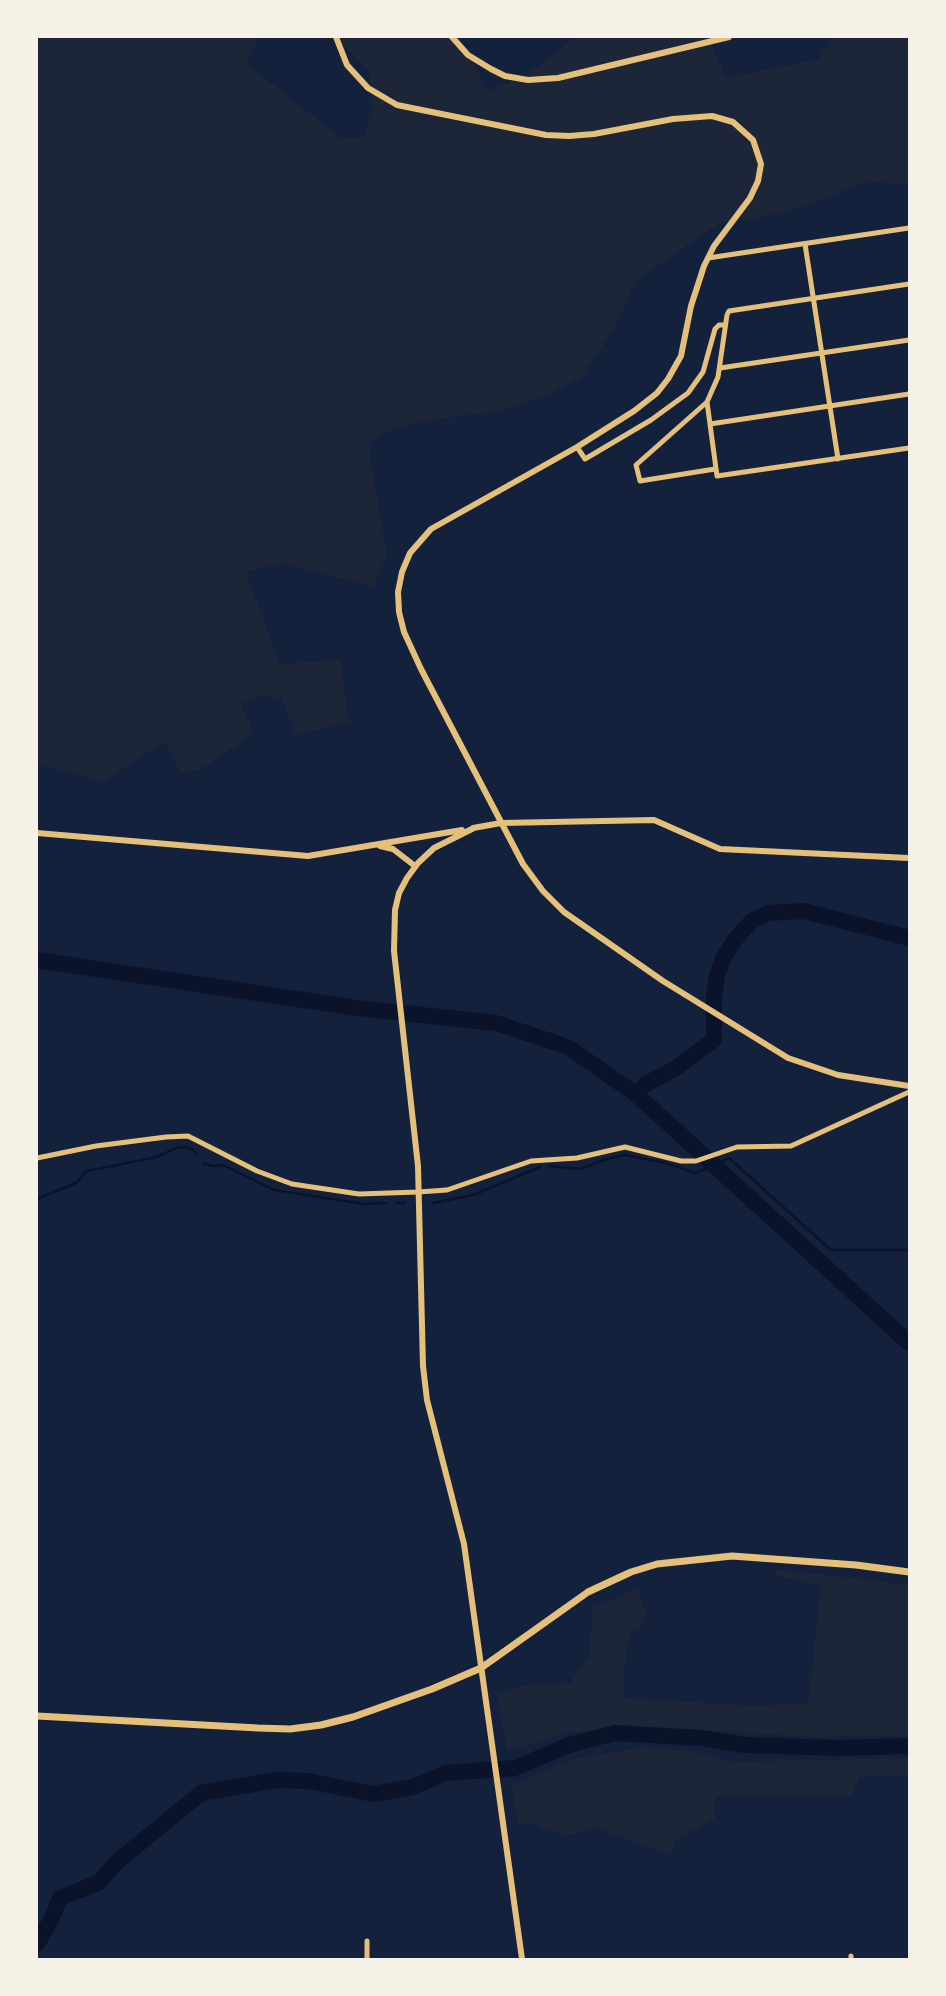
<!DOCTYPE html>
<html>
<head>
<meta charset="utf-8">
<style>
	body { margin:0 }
	#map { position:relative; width:946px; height:1996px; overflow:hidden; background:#14213d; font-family:Signika,sans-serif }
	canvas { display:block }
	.frame { position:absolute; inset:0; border:38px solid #f6f1e7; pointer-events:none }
</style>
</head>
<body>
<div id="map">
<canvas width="946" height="1996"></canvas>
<div class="frame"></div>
</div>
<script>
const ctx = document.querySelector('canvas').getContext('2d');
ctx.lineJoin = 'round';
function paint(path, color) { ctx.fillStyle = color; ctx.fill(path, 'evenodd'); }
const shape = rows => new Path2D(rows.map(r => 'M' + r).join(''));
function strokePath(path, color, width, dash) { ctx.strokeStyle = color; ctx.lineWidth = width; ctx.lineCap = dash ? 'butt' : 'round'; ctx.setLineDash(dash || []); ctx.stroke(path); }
paint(shape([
	[37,37,259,37,247,64,341,138,363,138,372,114,369,70,335,37,456,37,475,65,487,91,519,80,562,49,574,37,708,37,726,78,819,59,832,37,909,37,909,186,868,181,831,196,779,214,719,223,635,282,617,324,582,377,545,397,500,411,437,419,394,429,368,443,387,554,374,587,283,563,246,572,280,664,340,660,349,722,296,735,281,698,263,696,240,703,254,733,201,769,181,773,164,742,102,782,37,763],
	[775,1569,909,1585,909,1735,820,1737,651,1728,569,1732,507,1751,497,1695,519,1686,570,1683,589,1655,593,1608,638,1587,646,1614,643,1625,630,1632,626,1652,623,1698,755,1706,808,1703,821,1585,776,1576],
	[646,1747,696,1752,735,1762,909,1758,909,1776,859,1777,852,1796,715,1796,715,1819,673,1841,673,1855,593,1827,575,1835,546,1831,534,1823,518,1826,511,1785,577,1758]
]), '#1d2539');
strokePath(shape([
	[203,1163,212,1166,223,1165,274,1190,364,1204,386,1203],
	[549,1166,581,1169,606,1159,625,1155,665,1163,696,1173,729,1158,831,1250,909,1250],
	[37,1199,76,1183,87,1171,157,1157,176,1148,186,1147,192,1149,197,1154],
	[396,1203,405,1203],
	[433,1203,473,1195,540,1167]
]), '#0b132b', 2.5);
strokePath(shape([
	[37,960,357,1008,496,1023,568,1047,637,1095,909,1343],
	[644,1085,676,1068,714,1040,714,997,717,976,724,956,737,937,752,921,768,913,804,911,909,938],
	[37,1944,50,1922,60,1898,98,1883,118,1861,201,1793,277,1780,308,1781,373,1794,413,1787,445,1773,515,1768,569,1745,615,1733,701,1738,745,1745,838,1748,909,1746]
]), '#0b132b', 16);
strokePath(shape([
	[805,244,838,459],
	[708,258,909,228],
	[720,368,909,340],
	[707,402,717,476,909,448],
	[710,424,909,394],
	[577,447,585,459,651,420,688,393,703,372,715,329,719,325,725,325],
	[715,469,640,481,636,465,707,402,718,377,727,315,729,311,909,284],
	[37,1158,96,1146,166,1137,188,1136,257,1171,292,1184,359,1194,418,1192,447,1190,531,1161,577,1158,625,1147,681,1161,696,1161,737,1147,791,1146,909,1092],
	[367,1959,367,1941],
	[851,1959,851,1956]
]), '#e5c07b', 5);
strokePath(shape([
	[336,37,347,65,368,88,397,105,546,135,569,136,594,134,673,119,712,116,733,122,753,140,761,164,758,181,750,198,714,246,704,266,691,306,681,356,668,379,657,393,634,411,577,447,431,529,410,553,402,572,398,592,399,612,404,632,421,669,523,864,543,891,564,912,663,981,788,1058,838,1075,909,1086],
	[452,37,468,55,491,69,505,76,528,80,558,78,729,37],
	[473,828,501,823,654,820,720,849,909,858],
	[474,828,434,848,418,863,407,878,399,893,395,910,394,951,418,1166,423,1366,427,1400,464,1544,522,1959],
	[37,833,308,856,462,830],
	[380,846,393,849,415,866]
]), '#e5c07b', 6);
strokePath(shape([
	[37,1716,258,1728,290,1729,321,1725,353,1717,432,1689,481,1668,588,1592,631,1572,657,1564,732,1556,856,1565,909,1572]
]), '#e5c07b', 7);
</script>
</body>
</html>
